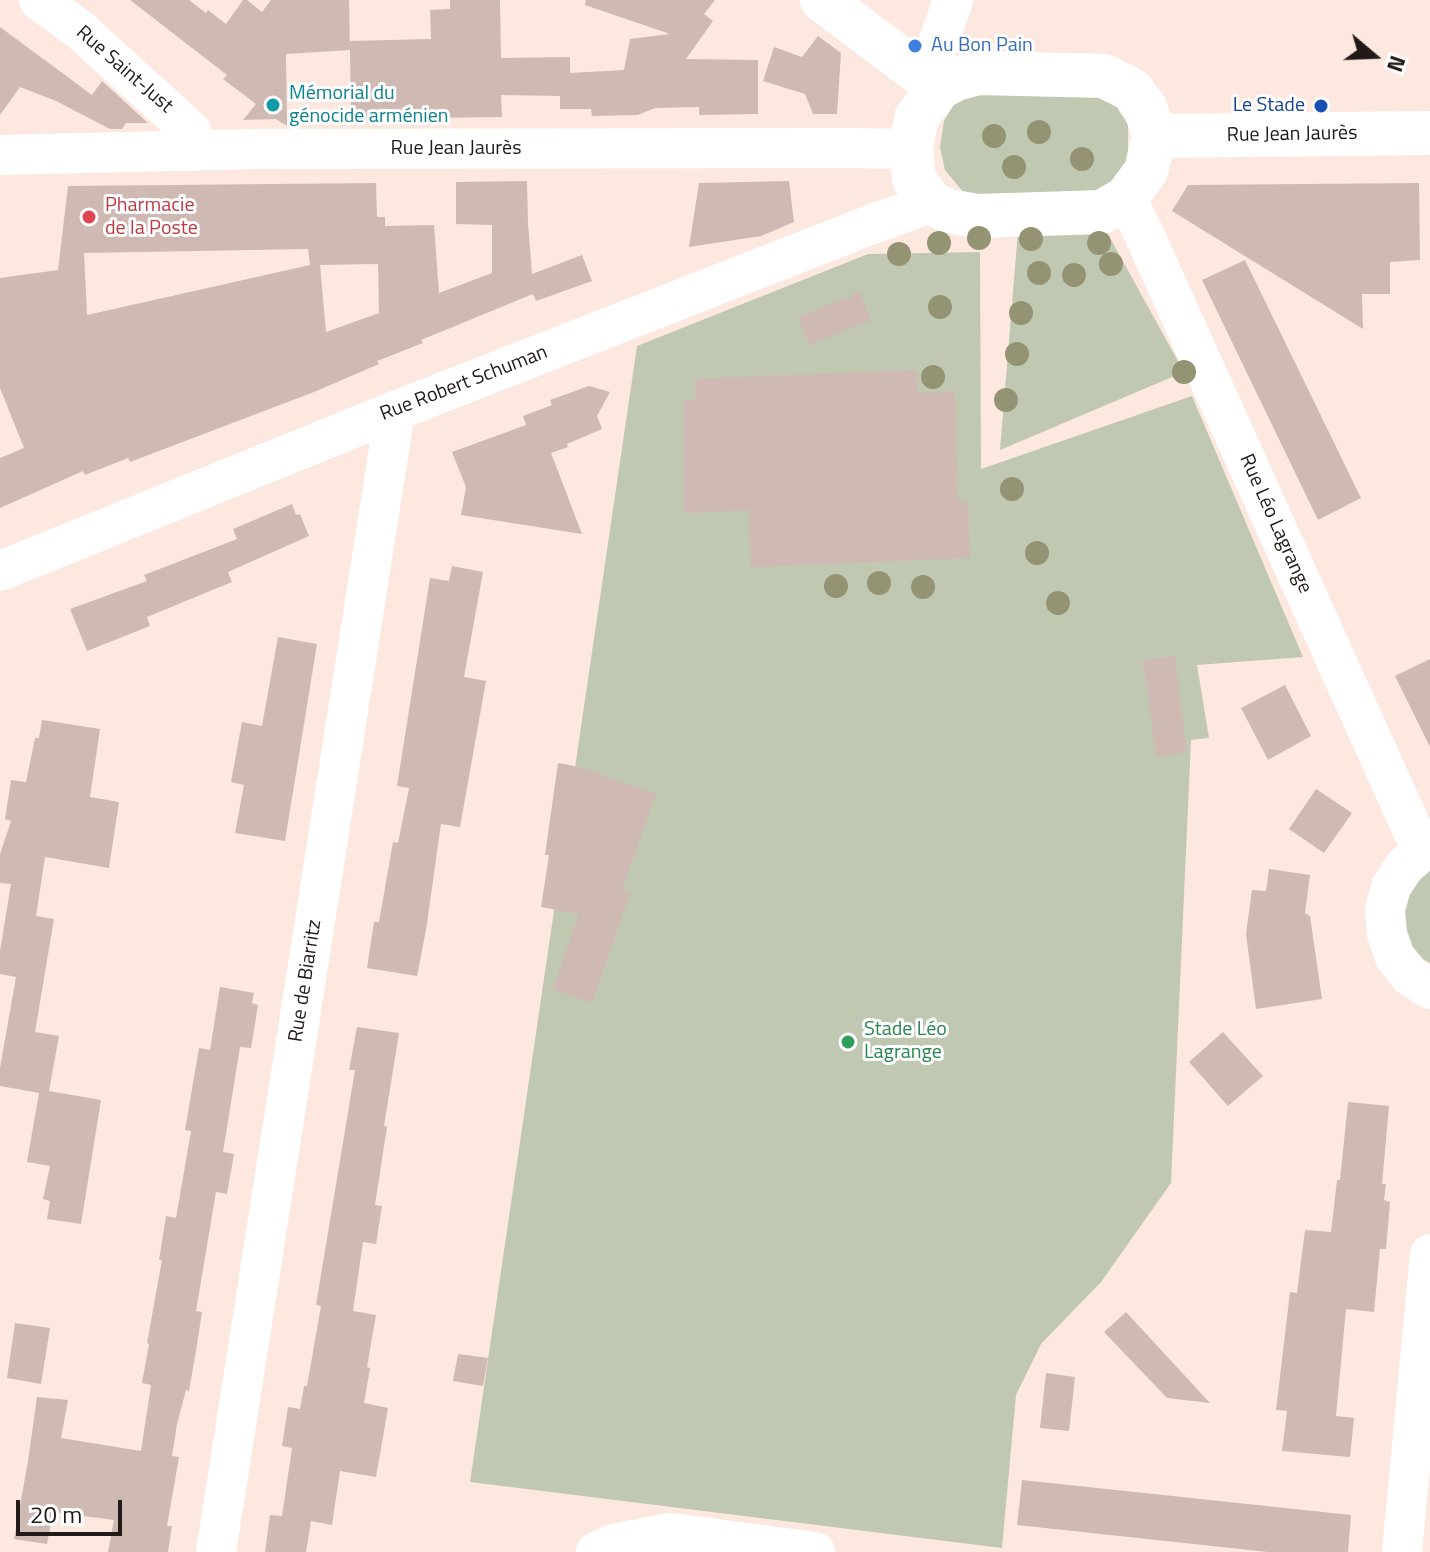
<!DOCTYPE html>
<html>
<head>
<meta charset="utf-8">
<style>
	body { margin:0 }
	#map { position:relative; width:1430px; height:1552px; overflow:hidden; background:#fde8e0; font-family:"Titillium Web",sans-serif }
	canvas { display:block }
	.north { position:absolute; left:1334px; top:16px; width:80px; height:80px; -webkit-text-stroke:6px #fff; paint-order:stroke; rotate:109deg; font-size:22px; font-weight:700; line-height:32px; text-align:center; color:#211a17 }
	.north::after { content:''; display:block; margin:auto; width:28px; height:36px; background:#211a17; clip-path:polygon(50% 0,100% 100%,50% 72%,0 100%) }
	.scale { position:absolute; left:16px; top:1500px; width:106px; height:36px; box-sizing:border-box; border:4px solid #211a17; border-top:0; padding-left:10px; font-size:24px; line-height:28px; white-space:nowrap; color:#211a17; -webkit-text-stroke:6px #fff; paint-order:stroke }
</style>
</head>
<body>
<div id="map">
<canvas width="1430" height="1552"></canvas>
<div class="north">N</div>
<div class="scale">20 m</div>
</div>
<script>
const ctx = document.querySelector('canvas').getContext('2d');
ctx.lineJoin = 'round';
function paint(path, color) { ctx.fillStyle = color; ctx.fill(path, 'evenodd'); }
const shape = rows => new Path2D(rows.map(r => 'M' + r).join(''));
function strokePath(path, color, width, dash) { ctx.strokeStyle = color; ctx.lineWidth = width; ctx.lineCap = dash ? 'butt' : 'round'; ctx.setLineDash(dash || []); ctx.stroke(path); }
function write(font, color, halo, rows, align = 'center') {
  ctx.font = font + ' "Titillium Web",sans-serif'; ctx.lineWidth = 6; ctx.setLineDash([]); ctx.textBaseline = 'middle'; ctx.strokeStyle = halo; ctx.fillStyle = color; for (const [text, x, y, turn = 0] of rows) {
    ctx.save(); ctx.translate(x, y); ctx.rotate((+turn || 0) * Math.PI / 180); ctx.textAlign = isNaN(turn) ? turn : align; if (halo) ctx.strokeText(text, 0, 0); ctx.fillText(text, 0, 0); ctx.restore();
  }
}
paint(shape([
	[982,84,1095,89,1116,106,1128,125,1128,157,1115,180,1094,198,986,203,964,193,945,170,940,147,944,121,958,98],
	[1104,227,1184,372,1000,450,1018,231],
	[980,252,981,469,1192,396,1303,657,1197,665,1209,738,1191,740,1171,1183,1101,1282,1041,1344,1016,1395,1002,1548,470,1482,637,346,868,254],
	[1430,860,1430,963,1423,959,1410,944,1402,926,1406,887]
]), '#c0c8b2');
paint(shape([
	[130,0,189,0,206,13,208,10,226,24,243,0,247,0,262,12,271,0,349,0,350,50,350,41,431,39,430,10,450,9,450,0,500,0,501,58,570,57,570,73,624,70,630,39,670,34,585,5,586,0,715,0,704,14,713,21,686,59,758,60,758,114,699,115,699,107,655,108,638,115,592,116,591,109,560,109,560,96,501,95,502,117,351,119,350,50,286,54,287,126,276,119,243,120,256,104,223,79,227,75],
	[0,27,92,95,102,81,148,123,126,123,122,129,110,129,56,101,20,87,0,115],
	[818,36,841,53,837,114,813,114,805,94,763,81,774,47,802,57],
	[527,181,528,223,532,274,582,255,592,281,536,301,533,294,421,340,423,343,377,361,379,364,314,392,130,462,128,458,85,475,83,471,0,508,0,458,24,448,0,388,0,278,58,270,68,186,376,183,377,217,385,217,385,226,434,225,439,293,492,273,492,225,456,224,456,182],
	[308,249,310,265,87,315,84,253],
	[378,264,379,313,326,332,320,265],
	[789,181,794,222,761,236,689,247,699,183],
	[1419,183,1420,260,1390,262,1390,294,1362,294,1363,329,1172,211,1188,185],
	[1245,260,1361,498,1318,520,1202,280],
	[860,292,871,320,809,345,798,317],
	[917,370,918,393,955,391,958,499,968,503,970,558,751,567,749,510,684,513,684,400,696,399,695,379],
	[589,386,610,392,597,416,602,429,567,444,568,447,551,453,582,534,461,515,466,487,452,452,526,425,523,416,552,405,550,400],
	[292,504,296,515,300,514,309,536,228,572,232,582,147,617,150,626,87,651,70,609,147,581,144,575,237,539,233,529],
	[452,566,483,572,464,677,486,681,460,827,441,824,426,930,417,976,367,968,374,922,379,922,393,842,398,843,409,788,397,786,430,578,449,581],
	[278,637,317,644,285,841,235,833,244,785,231,782,242,722,262,726],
	[1175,656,1187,752,1156,757,1143,660],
	[1430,659,1430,747,1395,676],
	[1285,685,1311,736,1268,760,1241,708],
	[42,720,100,729,90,797,119,802,109,868,45,857,36,916,54,919,35,1032,59,1036,49,1091,101,1100,81,1224,47,1219,50,1201,43,1199,50,1166,27,1162,39,1093,0,1086,0,1068,16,977,0,974,0,951,11,884,0,883,0,854,11,821,5,819,11,780,26,782,35,738,39,738],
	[558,763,580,767,656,794,622,890,630,893,592,1003,553,989,579,914,541,907,549,855,545,855],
	[1316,789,1352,813,1324,853,1289,829],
	[1269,869,1310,875,1305,913,1310,916,1322,999,1256,1009,1246,934,1252,890,1266,891],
	[220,987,254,993,252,1003,258,1005,251,1048,240,1047,223,1152,234,1154,227,1194,216,1192,196,1311,202,1312,196,1351,189,1391,186,1390,177,1424,172,1456,179,1457,167,1526,172,1526,168,1552,108,1552,114,1520,53,1512,47,1544,14,1539,28,1461,37,1397,68,1400,61,1438,141,1451,151,1385,142,1383,149,1344,147,1343,162,1260,159,1260,166,1216,176,1218,191,1131,185,1130,199,1048,210,1050],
	[357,1027,399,1033,384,1126,387,1127,375,1205,382,1206,376,1244,363,1242,353,1311,376,1315,367,1367,370,1368,364,1403,388,1408,376,1477,340,1471,332,1525,311,1521,306,1552,265,1552,270,1515,282,1516,292,1448,282,1446,288,1407,300,1409,304,1386,307,1386,321,1306,316,1305,355,1070,349,1070],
	[1223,1032,1263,1076,1228,1106,1189,1062],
	[1348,1102,1389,1106,1382,1184,1386,1184,1384,1200,1390,1202,1386,1249,1380,1249,1374,1312,1346,1309,1336,1416,1354,1418,1350,1457,1282,1451,1287,1411,1276,1410,1290,1292,1297,1293,1305,1230,1331,1232,1337,1180,1340,1180],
	[1126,1312,1210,1403,1167,1398,1104,1332],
	[15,1323,50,1328,41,1384,7,1378],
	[458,1354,488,1358,483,1386,453,1381],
	[1046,1373,1075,1377,1069,1431,1040,1428],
	[1022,1480,1351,1515,1348,1552,1268,1552,1017,1525]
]), '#cebab2');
strokePath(shape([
	[39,0,80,30,191,131,190,151],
	[926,78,953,0],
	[0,155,254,149,851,148,911,149],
	[1126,198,1143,232,1422,851],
	[0,571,395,411,870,225,931,203],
	[1430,848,1422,851,1404,867,1391,887,1385,910,1387,934,1395,957,1410,976,1430,989],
	[216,1552,395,411],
	[596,1552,613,1544,671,1533,815,1552],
	[1402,1552,1430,1254]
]), '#fff', 40);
strokePath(shape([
	[822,0,939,88],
	[978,73,1104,76,1132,90,1146,109,1154,136,1146,171,1126,198,1102,212,977,216,949,211,931,203,914,179,911,149,916,118,939,88,956,79,978,73],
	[1154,136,1430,133]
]), '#fff', 44);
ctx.fillStyle = '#949373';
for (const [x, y] of [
	[1039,132],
	[994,136],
	[1082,159],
	[1014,167],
	[979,238],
	[1031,239],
	[939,243],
	[1099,243],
	[899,254],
	[1111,264],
	[1039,273],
	[1074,275],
	[940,307],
	[1021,313],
	[1017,354],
	[1184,372],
	[933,377],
	[1006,400],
	[1012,489],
	[1037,553],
	[879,583],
	[836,586],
	[923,587],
	[1058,603]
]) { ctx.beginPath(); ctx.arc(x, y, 12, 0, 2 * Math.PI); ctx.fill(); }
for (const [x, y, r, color] of [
	[915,46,8,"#3f7fe0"],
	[273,105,8,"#0f9aa8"],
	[1321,106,8,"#1a4fb4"],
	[89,217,8,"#e0444e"],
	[848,1042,8,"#2e9e5b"]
]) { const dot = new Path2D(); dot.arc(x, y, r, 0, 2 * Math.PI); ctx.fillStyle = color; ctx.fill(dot); strokePath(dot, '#fff', 3); }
write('20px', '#366cbe', '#fff', [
	["Au Bon Pain",931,46]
], 'left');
write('20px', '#211a17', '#fff', [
	["Rue Saint-Just",124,70,41],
	["Rue Jean Jaurès",1292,135,-1],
	["Rue Jean Jaurès",456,149],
	["Rue Robert Schuman",464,384,-21],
	["Rue Léo Lagrange",1275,524,66],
	["Rue de Biarritz",306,981,-81]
]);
write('20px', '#0d838f', '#fff', [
	["Mémorial du",289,94],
	["génocide arménien",289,117]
], 'left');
write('20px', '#164399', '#fff', [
	["Le Stade",1305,106]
], 'right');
write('20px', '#be3a42', '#fff', [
	["Pharmacie",105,206],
	["de la Poste",105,229]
], 'left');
write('20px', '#27864d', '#fff', [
	["Stade Léo",864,1030],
	["Lagrange",864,1053]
], 'left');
</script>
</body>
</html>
